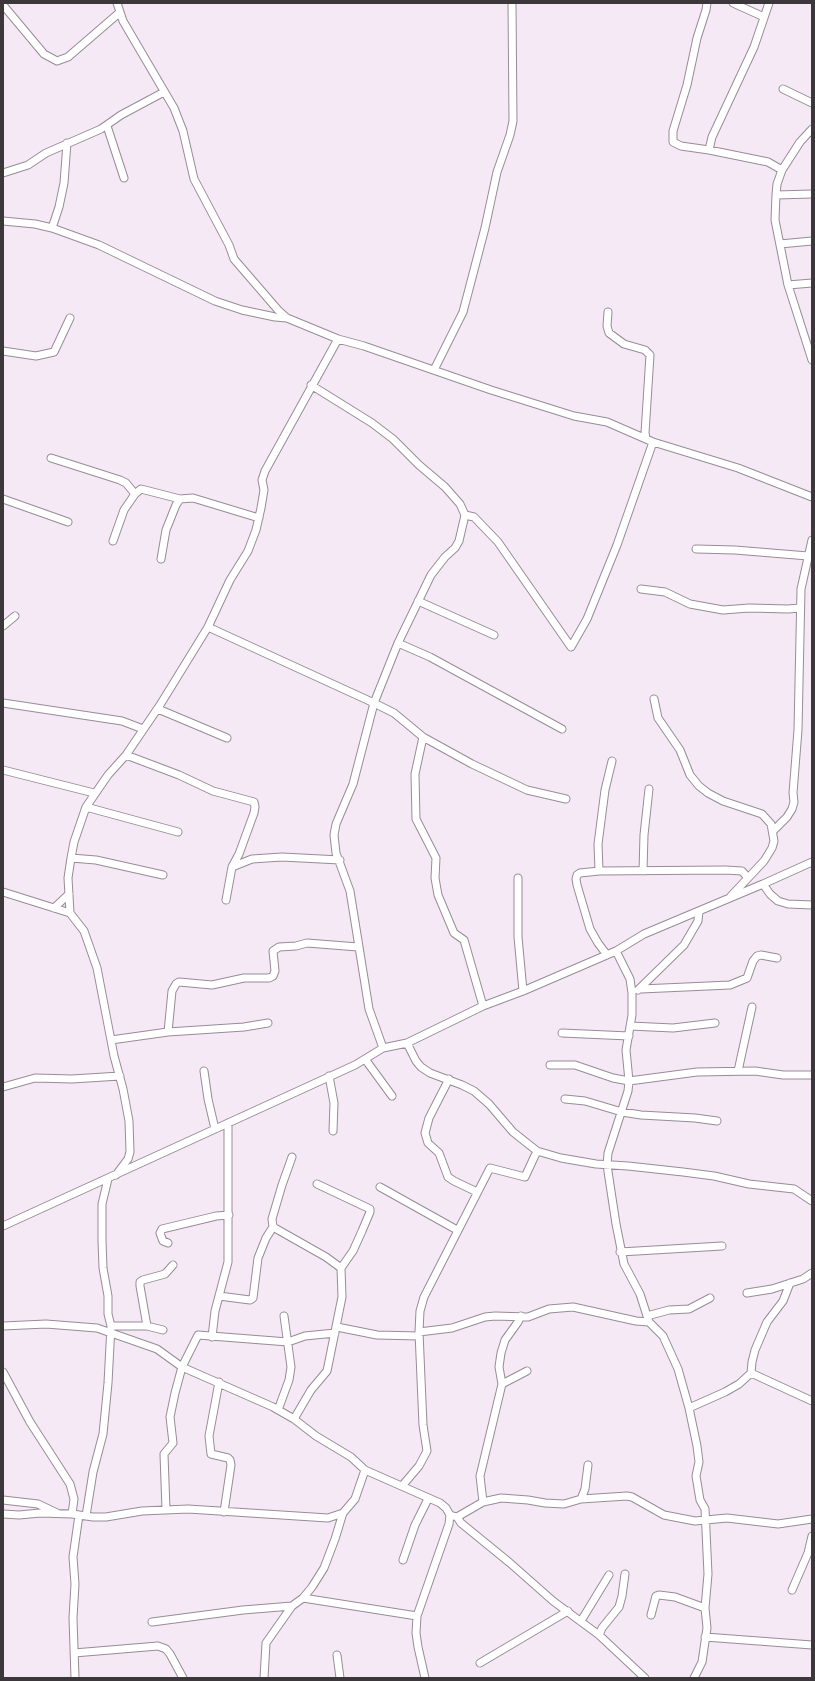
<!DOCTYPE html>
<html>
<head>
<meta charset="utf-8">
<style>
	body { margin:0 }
	#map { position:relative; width:815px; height:1681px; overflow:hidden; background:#f5e9f5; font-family:Montserrat,sans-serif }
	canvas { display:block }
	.frame { position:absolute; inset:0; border:4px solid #3b373b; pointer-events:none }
</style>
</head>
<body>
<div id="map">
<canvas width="815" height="1681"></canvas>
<div class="frame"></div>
</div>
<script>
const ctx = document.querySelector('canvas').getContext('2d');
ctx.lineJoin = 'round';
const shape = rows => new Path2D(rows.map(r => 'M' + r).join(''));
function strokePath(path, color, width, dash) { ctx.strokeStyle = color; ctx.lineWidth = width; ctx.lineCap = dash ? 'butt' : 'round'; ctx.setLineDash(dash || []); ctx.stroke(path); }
const minor = shape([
	[117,3,123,21,174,108,183,131,194,179,229,245,234,259,278,310,287,318,338,339,364,346,491,390,574,416,607,422,653,442,738,468,812,497],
	[707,3,706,10,697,38,687,85,673,131,673,142,681,146,709,150,768,162,782,170],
	[733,3,764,17],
	[3,5,44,54,57,61,68,57,119,13],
	[783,89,812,103],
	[107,126,124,178],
	[812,129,800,142,782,170,777,184,776,195,775,220,788,285,812,360],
	[709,150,712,137,754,47,769,3],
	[3,173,28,165,46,153,101,129,121,115,164,92],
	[776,195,812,194],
	[3,221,35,224,52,228,99,245,215,301,242,310,275,317,287,318],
	[52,228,59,207,64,183,67,143],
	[780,244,812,241],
	[788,285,812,283],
	[608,312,607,326,609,333,624,344,645,350,650,355,645,433,646,438],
	[3,351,36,356,54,352,70,318],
	[434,370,463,312,485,228,497,172,510,135,513,121,512,3],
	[311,385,372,423,393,439,419,465,445,487,460,504,465,515,459,541,455,548,445,557,431,575,398,643,374,703,353,784,336,824,334,835,336,853,350,891,369,1009,383,1048],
	[51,458,120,480,126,483,135,494],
	[3,499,68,522],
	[465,515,474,517,498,542,571,647,587,619,617,545,653,442],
	[113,541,124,510,135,494,141,489,180,499],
	[696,549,735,550,808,556],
	[161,559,166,530,176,505,180,499,193,498,259,518],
	[641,589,665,592,690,604,723,610,749,608,788,609,800,608],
	[418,601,494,635],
	[3,626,15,616],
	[208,627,374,703,394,713,423,737,472,764,527,790,566,799],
	[398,643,430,657,562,729],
	[654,699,658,718,680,750,690,775,699,786,708,793,723,801,762,814,771,824,774,841,772,848,764,861,731,896],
	[3,703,122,721,143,729],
	[158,709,227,738],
	[423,737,415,774,416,819,436,858,435,878,438,895,454,933,464,940,483,1006],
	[126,755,179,775,213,791,254,802,255,807,254,813,239,854,232,867,226,900],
	[3,770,94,793],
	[86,807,178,832],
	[773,831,787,817,792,809,794,802,793,793,798,730,801,589,812,540],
	[71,858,96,860,163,875],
	[232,867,252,859,282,857,340,860],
	[599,871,598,844,605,790,612,761],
	[643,871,644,835,649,789],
	[518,878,518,937,523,991],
	[763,884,770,894,778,901,788,904,812,905],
	[3,892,70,913,84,931,97,968,114,1056,123,1089,129,1121,130,1152,128,1159,116,1175],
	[54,908,69,894],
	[70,913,68,878,71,858,74,842,86,807,108,775,126,755,160,705,208,627,230,580,248,551,256,530,261,508,264,490,262,480,265,471,338,339],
	[616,951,630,979,632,993,632,1015,626,1050,629,1081,628,1091,608,1153,607,1165,616,1224,624,1264,640,1294,649,1322,663,1336,678,1369,689,1408,697,1446,699,1462,696,1476,700,1500,705,1509,708,1574,705,1608,707,1628,702,1662,694,1678],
	[607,955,598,943,590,929,577,885,576,879,577,875,580,873,599,871,725,870,742,871,748,878],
	[641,989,730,985,747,978,753,961,757,956,761,955,777,958],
	[638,990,684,945,698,921,699,911],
	[630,1026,673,1028,715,1023],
	[168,1032,172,991,176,984,179,982,212,985,244,978,269,978,273,976,275,971,273,951,279,947,296,946,307,943,358,947],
	[562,1033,629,1036],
	[111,1040,168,1032,244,1027,268,1023],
	[407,1043,416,1061,421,1067,430,1073,462,1085,474,1091,489,1104,513,1132,537,1151,561,1158,596,1164,628,1166,683,1172,714,1176,749,1184,794,1189,812,1201],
	[365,1059,392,1096],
	[550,1065,575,1065,613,1078,629,1081,697,1072,755,1071,783,1075,812,1075],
	[204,1071,208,1099,215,1129],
	[738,1071,752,1007],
	[329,1076,334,1103,333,1131],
	[449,1079,429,1118,425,1133,428,1143,439,1153,448,1177,454,1181,477,1192],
	[3,1087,35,1078,72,1079,120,1076],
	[565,1099,585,1101,622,1112,641,1115,695,1118,717,1121],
	[292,1157,282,1185,272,1219,273,1227,326,1257,341,1268,342,1297,327,1371,311,1390,294,1419],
	[317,1184,370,1209,370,1212,362,1231,353,1251,341,1268],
	[380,1187,457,1230],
	[3,1226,355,1065,383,1048,407,1043,483,1006,523,991,616,951,644,934,763,884,812,862],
	[168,1243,163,1241,161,1236,160,1233,162,1229,216,1216,229,1215],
	[620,1252,722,1246],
	[747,1293,772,1289,803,1279,812,1273],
	[219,1296,250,1300,253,1298,258,1258,266,1238,273,1227],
	[647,1316,669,1310,689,1309,710,1298],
	[3,1326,46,1324,97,1328,157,1349,182,1367,273,1407,294,1419,316,1436,351,1457,365,1470,440,1503,446,1508,450,1515,457,1517,483,1502,480,1476,502,1384,527,1371],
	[111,1326,147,1326,163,1330],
	[147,1326,140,1286,140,1282,143,1280,165,1274,173,1265],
	[337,1327,377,1335,419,1336],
	[419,1332,452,1328,485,1317,495,1316,528,1317,549,1309,573,1307,636,1321,649,1322],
	[212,1337,215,1311,228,1262,228,1123],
	[3,1372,30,1422,70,1484,74,1499,72,1514],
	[751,1373,812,1401],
	[219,1382,209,1436,211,1454,228,1458,230,1460,231,1465,224,1512],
	[502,1384,499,1367,501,1353,505,1340,518,1322,521,1316],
	[689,1408,725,1392,739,1384,751,1373,752,1362,755,1350,767,1322,783,1301,790,1283],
	[278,1410,289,1380,291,1367,284,1316],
	[402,1486,419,1466,427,1451,423,1425,419,1332,420,1311,424,1297,490,1168,525,1177,537,1151],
	[581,1499,585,1489,588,1465],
	[3,1500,38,1504,57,1513],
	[483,1502,501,1498,528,1500,545,1503,564,1504,581,1499,627,1496,632,1497,664,1515,695,1521,727,1518,778,1524,812,1519],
	[166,1510,164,1454,173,1443,170,1417,175,1393,182,1367,198,1335,288,1342,305,1336,335,1333],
	[3,1514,19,1515,40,1513,72,1514,93,1517,106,1517,142,1511,188,1509,328,1518,343,1513],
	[86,1516,93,1472,103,1434,108,1383,111,1326,108,1314,108,1296,103,1268,102,1241,102,1204,108,1179],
	[457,1517,461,1523,510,1563,553,1601,599,1635,645,1678],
	[403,1560,415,1525,428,1499],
	[792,1590,808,1553,812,1536],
	[303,1598,417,1616],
	[651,1615,656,1596,659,1595,675,1597,705,1608],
	[581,1621,609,1575],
	[152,1622,243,1610,292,1606],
	[599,1635,602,1628,619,1607,622,1596,625,1574],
	[705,1637,812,1645],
	[74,1653,158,1646,166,1649,170,1654,183,1678],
	[337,1655,340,1678],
	[480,1663,568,1611],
	[75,1678,73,1618,75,1584,73,1557,79,1515],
	[264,1678,266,1643,292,1606,303,1598,312,1587,324,1568,335,1539,343,1513,355,1499,365,1470],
	[425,1678,418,1647,416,1633,417,1616,449,1524,450,1515]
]);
strokePath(minor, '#978c97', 9);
strokePath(minor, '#fff', 7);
</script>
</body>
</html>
